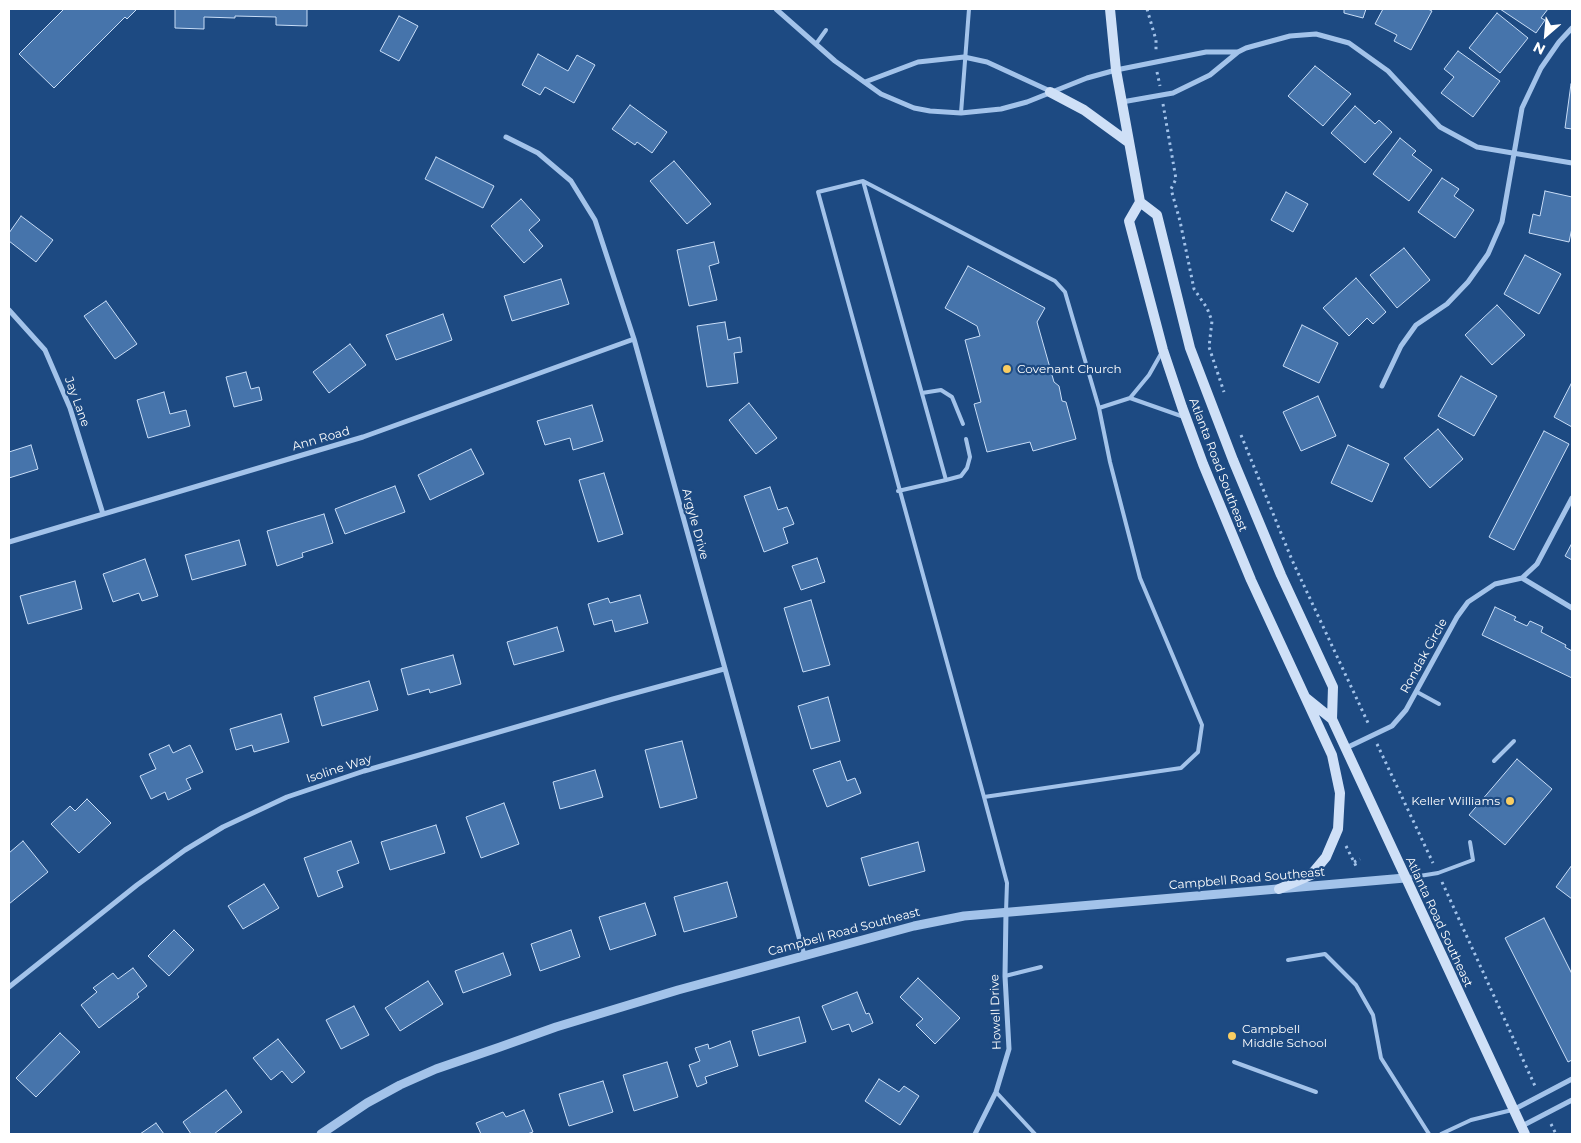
<!DOCTYPE html>
<html>
<head>
<meta charset="utf-8">
<style>
	body { margin:0 }
	#map { position:relative; width:1581px; height:1143px; overflow:hidden; background:#1d4a82; font-family:Montserrat,sans-serif }
	canvas { display:block }
	.frame { position:absolute; inset:0; border:10px solid #fff; pointer-events:none }
	.north { position:absolute; left:1521px; top:10px; width:50px; height:50px; -webkit-text-stroke:4px #1d4a82; paint-order:stroke; rotate:207deg; font-size:14px; font-weight:700; line-height:20px; text-align:center; color:#fff }
	.north::after { content:''; display:block; margin:auto; width:18px; height:22px; background:#fff; clip-path:polygon(50% 0,100% 100%,50% 72%,0 100%) }
</style>
</head>
<body>
<div id="map">
<canvas width="1581" height="1143"></canvas>
<div class="frame"></div>
<div class="north">N</div>
</div>
<script>
const ctx = document.querySelector('canvas').getContext('2d');
ctx.lineJoin = 'round';
function paint(path, color) { ctx.fillStyle = color; ctx.fill(path, 'evenodd'); }
const shape = rows => new Path2D(rows.map(r => 'M' + r).join(''));
function strokePath(path, color, width, dash) { ctx.strokeStyle = color; ctx.lineWidth = width; ctx.lineCap = dash ? 'butt' : 'round'; ctx.setLineDash(dash || []); ctx.stroke(path); }
function write(font, color, halo, rows, align = 'center') {
  ctx.font = font + ' Montserrat,sans-serif'; ctx.lineWidth = 4.5; ctx.setLineDash([]); ctx.textBaseline = 'middle'; ctx.strokeStyle = halo; ctx.fillStyle = color; for (const [text, x, y, turn = 0] of rows) {
    ctx.save(); ctx.translate(x, y); ctx.rotate((+turn || 0) * Math.PI / 180); ctx.textAlign = isNaN(turn) ? turn : align; if (halo) ctx.strokeText(text, 0, 0); ctx.fillText(text, 0, 0); ctx.restore();
  }
}
const building = shape([
	[64,9,137,9,127,19,125,17,54,88,19,54,64,9],
	[175,9,307,9,307,26,276,25,276,17,235,16,235,18,204,17,204,29,175,28,175,9],
	[1344,9,1366,9,1363,18,1344,13,1344,9],
	[1383,9,1428,9,1432,11,1411,50,1394,41,1397,35,1375,24,1383,9],
	[1500,9,1548,9,1541,18,1545,20,1536,33,1500,9],
	[1497,13,1528,38,1500,73,1469,48,1497,13],
	[399,16,418,26,399,61,380,51,399,16],
	[1458,51,1500,81,1473,117,1441,93,1454,77,1444,69,1458,51],
	[538,54,568,71,577,55,595,65,574,103,545,87,540,95,522,85,538,54],
	[1315,66,1351,94,1323,126,1288,96,1315,66],
	[1571,84,1572,84,1572,129,1565,128,1571,84],
	[630,105,667,132,652,153,637,142,635,145,612,129,630,105],
	[1355,106,1375,124,1379,120,1392,132,1365,163,1331,133,1355,106],
	[1400,138,1416,151,1412,155,1432,170,1409,201,1373,174,1400,138],
	[436,157,494,186,483,208,425,179,436,157],
	[674,161,711,204,687,224,650,181,674,161],
	[1442,178,1459,189,1454,196,1474,210,1455,238,1418,212,1442,178],
	[1545,191,1572,197,1572,228,1569,242,1529,233,1533,214,1540,216,1545,191],
	[1286,192,1308,204,1293,232,1271,220,1286,192],
	[521,199,540,220,529,230,543,246,524,263,491,226,521,199],
	[21,216,53,240,36,262,9,241,9,233,21,216],
	[714,242,719,263,709,266,717,300,689,306,677,250,714,242],
	[1404,248,1430,280,1397,308,1370,275,1404,248],
	[1525,255,1561,274,1539,314,1504,294,1525,255],
	[968,266,1045,308,1037,322,1054,382,1059,386,1062,401,1066,402,1076,439,1033,451,1030,442,987,452,974,404,981,402,965,340,980,336,977,326,945,308,968,266],
	[1356,278,1386,312,1373,324,1367,318,1349,336,1323,308,1356,278],
	[561,279,569,304,512,321,504,296,561,279],
	[106,301,137,344,115,359,84,316,106,301],
	[1497,305,1525,335,1492,365,1465,335,1497,305],
	[443,314,452,340,396,360,386,335,443,314],
	[725,322,728,340,740,337,742,352,734,353,738,383,707,387,697,326,725,322],
	[1302,325,1338,343,1319,383,1283,366,1302,325],
	[350,344,366,365,329,393,313,372,350,344],
	[246,372,251,389,259,387,262,400,234,407,226,377,246,372],
	[1461,376,1497,396,1474,436,1438,416,1461,376],
	[1572,382,1572,427,1554,417,1572,382],
	[164,392,170,414,186,410,190,426,148,438,137,400,164,392],
	[1318,396,1336,436,1301,451,1283,412,1318,396],
	[749,403,777,438,756,454,729,420,749,403],
	[592,405,603,441,573,450,570,438,545,445,537,421,592,405],
	[1438,429,1463,459,1430,488,1404,458,1438,429],
	[1544,431,1569,444,1514,550,1489,537,1544,431],
	[31,445,38,469,9,478,9,452,31,445],
	[1348,445,1389,464,1372,502,1331,483,1348,445],
	[471,449,484,474,430,500,418,475,471,449],
	[604,473,623,534,598,542,579,480,604,473],
	[395,486,405,512,345,534,335,509,395,486],
	[770,487,778,510,787,507,794,524,783,528,788,543,764,552,744,496,770,487],
	[324,514,333,543,302,553,303,557,277,566,267,531,324,514],
	[239,540,246,565,192,580,185,555,239,540],
	[1572,543,1572,560,1565,556,1572,543],
	[817,558,825,582,801,590,792,566,817,558],
	[145,559,158,596,142,601,139,593,113,602,103,574,145,559],
	[75,581,82,609,28,624,20,596,75,581],
	[640,595,648,623,615,632,612,620,594,625,588,604,608,598,610,603,640,595],
	[811,600,830,665,803,672,784,608,811,600],
	[1495,607,1516,617,1514,620,1527,626,1530,621,1543,627,1541,632,1566,645,1565,647,1572,651,1572,678,1482,635,1495,607],
	[557,627,564,651,514,665,507,642,557,627],
	[453,655,461,684,430,693,429,689,408,695,401,669,453,655],
	[369,681,378,710,322,726,314,697,369,681],
	[828,697,840,741,811,749,798,706,828,697],
	[281,714,289,742,254,752,252,745,236,750,230,729,281,714],
	[682,741,697,798,660,808,645,750,682,741],
	[169,745,173,753,190,745,203,772,186,779,191,789,168,800,165,792,151,799,140,776,156,769,149,754,169,745],
	[1517,759,1552,789,1505,845,1469,815,1517,759],
	[840,761,847,781,855,778,861,793,827,807,813,770,840,761],
	[595,770,603,797,560,809,553,782,595,770],
	[87,799,111,823,79,853,51,824,70,806,75,811,87,799],
	[504,803,519,844,481,858,466,817,504,803],
	[436,825,445,853,390,870,381,842,436,825],
	[23,841,48,872,9,904,9,853,23,841],
	[351,841,359,863,337,871,343,887,318,897,304,858,351,841],
	[918,842,925,871,869,886,861,858,918,842],
	[1572,865,1572,899,1556,887,1572,865],
	[727,882,737,917,684,932,674,897,727,882],
	[264,884,279,908,243,929,228,906,264,884],
	[645,903,656,935,610,950,599,917,645,903],
	[1544,918,1572,974,1572,1060,1568,1062,1505,938,1544,918],
	[174,930,194,950,169,976,148,956,174,930],
	[571,930,580,957,540,971,531,944,571,930],
	[503,953,511,975,463,993,455,971,503,953],
	[133,968,147,986,137,994,139,997,99,1028,81,1005,97,992,93,988,113,973,118,979,133,968],
	[918,978,960,1018,935,1044,916,1025,923,1019,900,997,918,978],
	[428,981,443,1004,400,1031,385,1008,428,981],
	[857,992,866,1014,869,1013,873,1023,852,1032,849,1024,832,1030,822,1006,857,992],
	[354,1006,369,1035,341,1049,326,1020,354,1006],
	[799,1017,806,1042,759,1056,752,1031,799,1017],
	[60,1033,80,1052,36,1097,16,1078,60,1033],
	[278,1039,305,1072,292,1083,282,1071,271,1080,253,1058,278,1039],
	[730,1041,738,1066,705,1077,707,1083,697,1087,689,1065,700,1061,695,1048,708,1044,709,1049,730,1041],
	[667,1062,678,1097,634,1111,623,1075,667,1062],
	[879,1079,899,1092,904,1086,919,1096,900,1125,865,1101,879,1079],
	[603,1081,613,1112,569,1126,559,1094,603,1081],
	[226,1090,242,1112,214,1134,191,1134,183,1122,226,1090],
	[524,1110,533,1132,527,1134,481,1134,476,1123,503,1112,506,1117,524,1110],
	[156,1123,164,1134,140,1134,156,1123]
]);
paint(building, '#4674ab');
strokePath(building, '#c8ddf7', 1);
strokePath(shape([
	[1147,9,1156,40,1156,51],
	[1157,72,1160,86],
	[1163,104,1176,179,1171,189,1180,221,1194,289,1207,308,1212,321,1209,347,1224,392],
	[1241,435,1292,560,1369,725],
	[1377,744,1433,863],
	[1346,846,1356,866],
	[1354,862,1360,859],
	[1442,882,1535,1086],
	[1551,1124,1556,1134]
]), '#a3c3ea', 3, [2.5, 4]);
strokePath(shape([
	[816,44,826,30],
	[961,113,969,9],
	[863,181,946,480,898,491],
	[1162,352,1149,375,1130,398,1184,417],
	[922,393,941,390,952,397,963,424],
	[946,480,961,476,967,468,970,457,966,439],
	[1417,692,1439,704],
	[1494,761,1514,741],
	[984,797,1181,768,1198,752,1202,725,1140,578,1110,462,1099,408],
	[1407,878,1438,873,1473,860,1470,842],
	[1006,912,1007,883,984,797,818,192,863,181,1055,281,1065,292,1099,408,1130,398],
	[1288,960,1325,954,1356,985,1373,1015,1381,1058,1429,1134],
	[1005,976,1041,967],
	[1234,1062,1316,1092],
	[996,1092,1035,1134],
	[1441,1134,1471,1120,1512,1110]
]), '#a3c3ea', 4);
strokePath(shape([
	[776,9,835,61,881,94,914,108,930,111,961,113,1001,109,1027,102,1087,78,1116,70,1206,52,1237,52],
	[865,82,918,62,964,57,987,62,1050,91],
	[1122,102,1173,93,1210,75,1238,52,1246,48,1290,36,1316,34,1349,43,1388,71,1440,127,1477,147,1572,163],
	[506,137,538,153,571,181,595,220,634,339,804,955],
	[9,310,45,350,70,408,103,514],
	[1382,386,1401,346,1416,325,1447,304,1468,282,1488,254,1502,222,1522,108,1541,68,1559,42,1572,28],
	[1572,498,1537,564,1522,578,1572,608],
	[9,542,363,437,634,339],
	[1346,748,1392,726,1406,710,1457,617,1468,602,1495,584,1522,578],
	[9,987,137,885,185,850,223,827,287,797,364,771,613,699,724,669],
	[1513,1110,1572,1079],
	[1522,1126,1572,1100],
	[975,1134,996,1092,1009,1049,1005,976,1006,912]
]), '#a3c3ea', 5);
strokePath(shape([
	[321,1134,367,1103,400,1085,436,1069,500,1047,556,1027,678,990,914,926,964,916,1405,878]
]), '#a3c3ea', 9);
strokePath(shape([
	[1110,9,1116,70,1140,202,1157,215,1190,348,1233,460,1281,575,1333,687,1332,719],
	[1050,92,1084,110,1128,142],
	[1140,202,1129,221,1163,350,1182,407,1203,464,1251,580,1332,755,1340,793,1338,829,1326,857,1311,875,1279,889],
	[1306,698,1332,719,1525,1134]
]), '#cfe0f7', 10);
for (const [x, y, r, color] of [
	[1007,369,5,"#f9cd62"],
	[1510,801,5,"#f9cd62"],
	[1232,1036,5,"#f9cd62"]
]) { const dot = new Path2D(); dot.arc(x, y, r, 0, 2 * Math.PI); ctx.fillStyle = color; ctx.fill(dot); strokePath(dot, '#1d4a82', 2); }
write('12px', '#fff', '#1d4a82', [
	["Covenant Church",1017,369],
	["Keller Williams",1500,801,"right"],
	["Campbell",1242,1029],
	["Middle School",1242,1043]
], 'left');
write('12px', '#fff', '#1d4a82', [
	["Jay Lane",77,402,70],
	["Ann Road",321,439,-16],
	["Atlanta Road Southeast",1218,465,69],
	["Argyle Drive",695,524,75],
	["Rondak Circle",1424,656,-61],
	["Isoline Way",339,769,-18],
	["Campbell Road Southeast",1247,879,-5],
	["Atlanta Road Southeast",1439,922,65],
	["Campbell Road Southeast",844,932,-15],
	["Howell Drive",996,1012,-92]
]);
</script>
</body>
</html>
